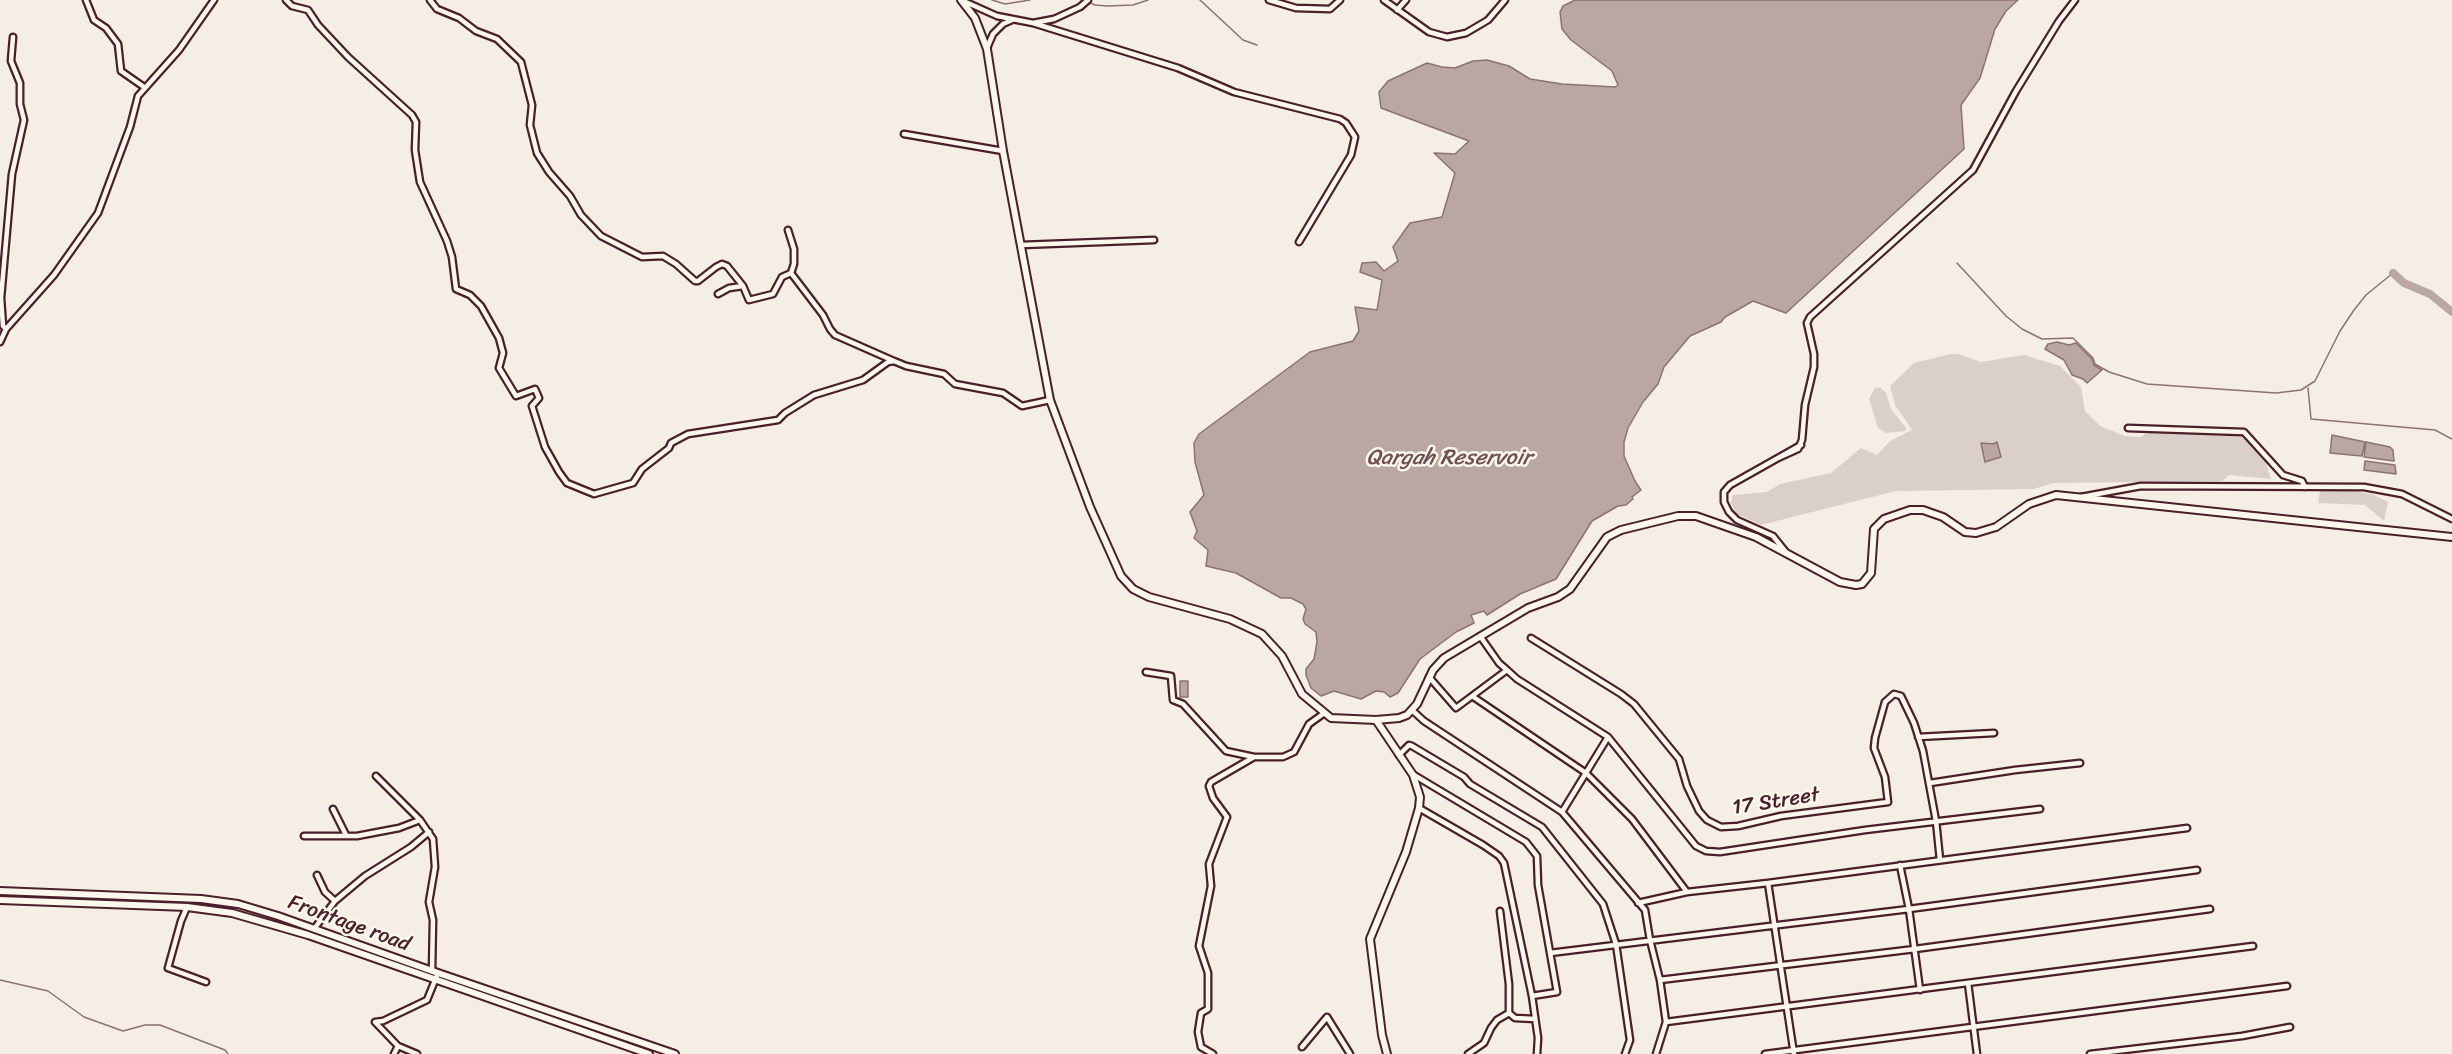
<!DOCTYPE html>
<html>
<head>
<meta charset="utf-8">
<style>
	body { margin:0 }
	canvas { display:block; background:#f4eee4 }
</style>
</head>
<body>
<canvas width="2452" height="1054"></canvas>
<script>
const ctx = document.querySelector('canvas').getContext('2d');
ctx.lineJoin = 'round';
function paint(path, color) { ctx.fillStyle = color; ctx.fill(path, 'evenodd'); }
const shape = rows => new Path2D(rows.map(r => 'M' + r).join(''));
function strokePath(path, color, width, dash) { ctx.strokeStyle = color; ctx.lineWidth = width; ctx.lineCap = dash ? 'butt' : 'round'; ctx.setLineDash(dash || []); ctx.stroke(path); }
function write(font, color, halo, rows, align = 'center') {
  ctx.font = font + ' Sriracha,sans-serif'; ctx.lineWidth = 5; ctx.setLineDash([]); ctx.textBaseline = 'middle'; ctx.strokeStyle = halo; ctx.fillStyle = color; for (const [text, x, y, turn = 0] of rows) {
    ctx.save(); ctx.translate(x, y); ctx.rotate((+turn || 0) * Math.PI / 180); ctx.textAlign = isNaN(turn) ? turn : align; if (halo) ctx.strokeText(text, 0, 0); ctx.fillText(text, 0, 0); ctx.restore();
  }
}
paint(shape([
	[1950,354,1959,354,1981,362,2024,355,2060,366,2081,387,2085,411,2100,426,2125,436,2141,437,2146,433,2239,433,2266,463,2271,479,2229,475,2222,481,2053,483,2034,489,1896,491,1761,525,1737,514,1731,503,1733,495,1767,492,1780,484,1831,473,1861,448,1877,455,1890,441,1912,430,1895,405,1890,386,1914,363],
	[1880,387,1886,393,1891,409,1906,428,1905,431,1886,433,1878,428,1869,399,1875,388],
	[2347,490,2372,494,2388,502,2384,521,2365,505,2318,503,2320,491]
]), '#dbd0c9');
const water = shape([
	[1575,0,2018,0,2006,11,1995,29,1980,78,1961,105,1964,149,1786,313,1753,301,1725,317,1721,322,1690,336,1664,367,1658,384,1643,402,1628,428,1624,442,1624,456,1635,481,1641,490,1632,497,1633,499,1626,505,1618,506,1592,521,1556,579,1520,594,1487,615,1484,611,1471,615,1474,623,1456,632,1420,659,1398,693,1390,697,1384,692,1376,691,1361,699,1334,691,1321,696,1311,688,1306,675,1306,669,1314,659,1317,642,1316,632,1305,624,1303,619,1306,609,1303,604,1291,598,1281,598,1236,573,1206,566,1208,550,1194,538,1197,531,1190,512,1204,495,1195,462,1194,443,1199,434,1310,352,1353,341,1359,331,1355,307,1377,310,1382,280,1360,272,1362,263,1376,262,1384,271,1398,261,1393,247,1410,223,1442,217,1455,173,1434,153,1455,154,1469,141,1381,108,1379,92,1388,81,1427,63,1442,67,1455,68,1473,61,1487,60,1509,66,1530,79,1562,84,1615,87,1618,85,1612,71,1571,40,1562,29,1560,12,1563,6,1575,0],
	[2057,342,2069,345,2076,343,2092,359,2094,365,2102,370,2087,383,2083,379,2072,375,2064,360,2045,349,2048,344,2057,342],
	[2332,435,2365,442,2362,456,2330,453,2332,435],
	[1997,442,2001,457,1985,462,1981,443,1993,444,1997,442],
	[2366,442,2390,447,2393,450,2394,461,2364,457,2366,442],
	[2365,461,2395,465,2396,474,2364,470,2365,461],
	[1180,681,1188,681,1188,697,1180,697,1180,681]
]);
paint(water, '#baa7a5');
strokePath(water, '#8d7174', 1.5);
strokePath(shape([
	[992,0,1005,4,1030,0],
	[1200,0,1243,40,1257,45],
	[1088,2,1095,5,1107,6,1133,5,1148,0],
	[1957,263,2006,316,2022,329,2042,339,2073,338,2093,358,2095,364,2109,372,2147,384,2276,393,2301,390,2315,381,2340,331,2354,310,2366,295,2393,273],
	[2308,388,2311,419,2435,430,2452,439],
	[0,980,48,991,84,1017,123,1031,145,1025,160,1025,225,1050,228,1054]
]), '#8d7174', 1.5);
strokePath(shape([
	[2393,273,2404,283,2430,294,2452,312]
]), '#baa7a5', 8);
const minor = shape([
	[86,0,94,20,106,28,118,44,121,71,144,87],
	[286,0,292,6,308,10,318,25,348,57,412,115,416,122,415,150,420,182,447,241,452,257,456,289,470,295,481,306,499,338,503,353,499,368,516,396,535,389,539,398,532,406,545,447,559,472,567,483,594,494,633,483,642,469,669,448,671,443,688,434,778,420,785,413,814,395,863,380,888,362,894,361,906,366,944,374,955,384,1003,393,1022,406,1050,400],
	[430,0,437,9,459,18,476,31,497,39,521,62,532,105,530,125,537,153,549,172,570,196,581,215,601,236,642,257,663,256,676,264,695,281,698,281,716,267,722,264,727,266,743,286,749,300,773,294,782,277,791,273],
	[961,0,997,16,1033,23,1054,19,1080,7,1088,0],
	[1269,0,1296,8,1330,9,1340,0],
	[1384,0,1429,32,1447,37,1466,33,1488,20,1505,0],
	[1397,10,1406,0],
	[1033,23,1178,68,1234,92,1340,119,1346,123,1355,137,1351,155,1299,242],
	[987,48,993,34,1003,24,1012,20],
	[904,134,1003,151],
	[788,230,794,249,794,264,791,273,823,315,830,329,835,335,894,361],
	[1021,245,1154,240],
	[718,294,729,288,743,286],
	[6,329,3,326,1,298,12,174,24,120,20,104,20,83,11,61,13,37],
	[0,342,6,329,54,275,98,213,130,127,138,96,179,50,214,0],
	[2128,428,2244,432,2283,475,2302,481,2305,487],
	[1776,459,1798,449,1802,440,1805,405,1814,367,1814,354,1807,323,1810,317,1973,170,2016,91,2059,21,2075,0],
	[2081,497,2141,486,2364,487,2402,494,2452,519],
	[1785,551,1773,536,1737,520,1729,512,1724,502,1724,492,1730,485,1801,445],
	[1531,638,1621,694,1634,704,1679,759,1687,786,1699,811,1707,820,1721,827,1738,826,1781,816,1888,802,1885,777,1874,748,1875,738,1885,702,1894,694,1901,696,1914,723,1923,751,1936,821,1940,860],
	[1507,670,1517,679,1608,737,1696,846,1706,851,1720,852,1865,830,2040,809],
	[1146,672,1171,676,1173,700,1183,704,1226,751,1254,757,1283,757,1294,752,1309,724,1323,714],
	[1429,677,1456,708,1507,670,1499,663,1480,636],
	[1472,696,1586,773,1632,819,1687,892],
	[1413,711,1424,721,1562,812,1645,910,1650,940,1660,980,1666,1022,1656,1054],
	[1918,737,1994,733],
	[1399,755,1409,745,1412,746,1464,777,1470,784,1542,827,1603,904,1616,944,1630,1040,1625,1054],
	[1414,775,1526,842,1537,856,1538,885,1557,992,1532,996],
	[376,776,420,820,433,839,435,867,429,902,433,920,432,971],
	[1930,783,2015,770,2080,763],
	[1419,808,1483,845,1499,856,1504,863,1532,996,1538,1038,1537,1054],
	[333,809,346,835],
	[1562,812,1608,737],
	[304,836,357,836,399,828,420,820],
	[1900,865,1909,909,1920,990],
	[317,875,325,892,335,901],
	[1768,883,2187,828],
	[1638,903,1687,892,1768,883,1794,1054],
	[187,907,181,921,168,968,206,982],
	[1500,911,1509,984,1509,1013,1515,1018,1535,1019],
	[314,929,335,901,365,876,411,847,429,832],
	[1550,953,1909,909,2197,870],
	[1660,980,1915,949,2210,909],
	[1968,983,1977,1054],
	[1666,1022,2253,946],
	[398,1046,417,1054],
	[1302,1047,1327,1017,1350,1054],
	[394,1054,398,1046,375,1022,383,1021,427,1000,438,973],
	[1213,1054,1201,1047,1198,1032,1201,1013,1208,1009,1208,973,1199,946,1211,886,1209,864,1227,817,1213,798,1209,786,1211,782,1254,757],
	[1468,1054,1484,1043,1491,1028,1497,1020,1509,1013],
	[1765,1054,2287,986],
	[2090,1054,2242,1036,2290,1027]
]);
const major = shape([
	[961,0,975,18,987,49,1003,151,1050,400,1090,507,1121,576,1133,589,1149,597,1230,619,1262,634,1282,656,1302,694,1331,718,1376,720,1399,718,1407,715,1417,704,1433,670,1444,658,1528,608,1558,597,1570,589,1607,537,1621,530,1678,516,1696,516,1756,537,1840,582,1856,585,1862,584,1871,573,1874,529,1884,519,1910,510,1923,510,1943,517,1965,532,1976,533,1996,527,2029,504,2056,495,2452,537],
	[1376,720,1413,775,1420,797,1419,808,1406,852,1370,939,1382,1035,1387,1054],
	[0,891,201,899,238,904,278,916,438,973,675,1054],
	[0,900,187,907,232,913,308,935,649,1054]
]);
strokePath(minor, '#4a1f2b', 9);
strokePath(major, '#4a1f2b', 10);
strokePath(minor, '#fbf7ec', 4.5);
strokePath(major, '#fbf7ec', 6);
write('21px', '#4a1f2b', '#fbf7ec', [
	["17 Street",1776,802,-9],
	["Frontage road",349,924,20]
]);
write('italic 22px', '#714f56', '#fbf7ec', [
	["Qargah Reservoir",1449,458]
]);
</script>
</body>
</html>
